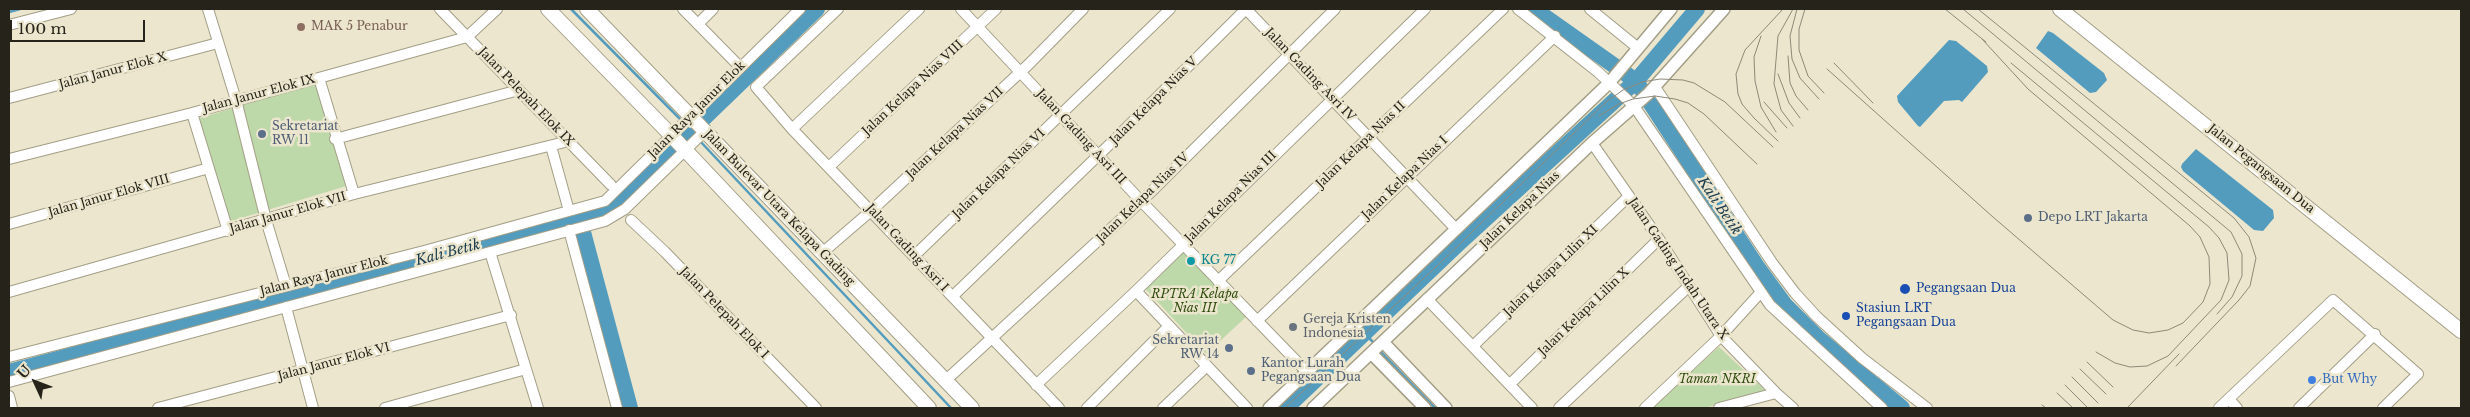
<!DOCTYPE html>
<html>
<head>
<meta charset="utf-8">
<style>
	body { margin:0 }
	#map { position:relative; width:2470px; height:417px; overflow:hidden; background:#ebe6cd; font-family:"Libre Baskerville",serif }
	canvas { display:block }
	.frame { position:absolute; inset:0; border:10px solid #25231a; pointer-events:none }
	.north { position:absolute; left:10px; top:357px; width:50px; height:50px; -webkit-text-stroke:4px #ebe6cd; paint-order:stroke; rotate:313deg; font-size:14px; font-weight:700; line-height:20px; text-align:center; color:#25231a }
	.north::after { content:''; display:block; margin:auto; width:18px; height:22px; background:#25231a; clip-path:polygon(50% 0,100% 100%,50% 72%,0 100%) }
	.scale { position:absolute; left:10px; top:20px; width:135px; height:22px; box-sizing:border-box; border:2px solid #25231a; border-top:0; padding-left:6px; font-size:15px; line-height:18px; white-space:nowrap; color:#25231a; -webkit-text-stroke:4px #ebe6cd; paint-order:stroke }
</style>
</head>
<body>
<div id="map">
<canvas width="2470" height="417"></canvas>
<div class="frame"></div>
<div class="north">U</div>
<div class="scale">100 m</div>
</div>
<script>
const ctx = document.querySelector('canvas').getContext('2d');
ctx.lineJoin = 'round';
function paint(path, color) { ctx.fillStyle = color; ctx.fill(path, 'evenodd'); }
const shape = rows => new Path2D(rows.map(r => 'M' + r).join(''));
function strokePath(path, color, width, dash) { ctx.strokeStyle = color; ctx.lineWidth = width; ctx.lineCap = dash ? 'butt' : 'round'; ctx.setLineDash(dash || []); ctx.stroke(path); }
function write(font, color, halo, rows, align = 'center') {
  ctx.font = font + ' "Libre Baskerville",serif'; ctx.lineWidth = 5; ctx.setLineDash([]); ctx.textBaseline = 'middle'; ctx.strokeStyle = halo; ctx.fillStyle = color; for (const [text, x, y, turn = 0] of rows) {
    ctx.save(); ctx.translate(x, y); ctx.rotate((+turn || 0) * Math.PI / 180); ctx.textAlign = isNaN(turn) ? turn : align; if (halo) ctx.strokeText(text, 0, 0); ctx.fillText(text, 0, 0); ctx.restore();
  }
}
paint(shape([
	[316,83,346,186,228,222,197,119],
	[1183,250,1246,317,1206,354,1144,287],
	[1719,347,1767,392,1704,408,1651,408]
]), '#bdd8a9');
paint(shape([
	[2048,31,2053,33,2104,73,2107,80,2096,92,2090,93,2036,48],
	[1949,40,1956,41,1987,66,1988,72,1962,102,1959,100,1944,101,1920,127,1918,126,1898,102,1897,96],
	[2196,149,2273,210,2274,218,2263,231,2254,230,2183,171,2181,167,2182,164]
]), '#549cbe');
strokePath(shape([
	[571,9,682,121],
	[9,12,20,9],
	[685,125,695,136],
	[699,140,951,408],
	[1364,333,1374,343],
	[1380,351,1435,408]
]), '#549cbe', 2.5);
strokePath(shape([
	[1534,9,1636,81,1758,268,1785,305,1818,338,1902,408],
	[579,217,630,408],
	[9,372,598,213,615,204,817,9],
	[1286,408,1458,244,1636,81,1697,9]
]), '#549cbe', 16);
const minor = shape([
	[208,9,236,100,266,220,286,286],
	[440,9,611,185],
	[683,9,740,67],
	[838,9,756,87,792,129,1059,408],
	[961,9,1141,201,1307,372],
	[1246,9,1456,229],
	[1518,9,1598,72,1634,106,1770,305,1882,408],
	[1590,9,1638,48],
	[698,24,713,9],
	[9,25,71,9],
	[319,78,354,194],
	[1655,87,1773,264,1795,293,1817,317,1862,358,1927,408],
	[9,98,218,43],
	[192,113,228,231],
	[792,129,919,9],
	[335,139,519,90],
	[1592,143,1659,239,1721,336,1776,393,1793,408],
	[551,146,569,211],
	[9,159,192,113,467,37,497,9],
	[830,166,996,9],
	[631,220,665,252,816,408],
	[9,224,209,168],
	[569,230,617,408],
	[490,252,538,408],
	[822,253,872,210,1029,64,1083,9],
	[914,256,1170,9],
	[1218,281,1503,9],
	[1136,291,1247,408],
	[9,292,354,194,569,141],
	[953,296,1109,145,1246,9],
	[1427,299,1532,408],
	[286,307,313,408],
	[1257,321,1555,36],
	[1473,346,1629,196],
	[9,357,424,251,605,201,800,9],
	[945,381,1152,191,1335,9],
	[9,382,605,221,625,209,705,131],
	[1510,384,1659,239],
	[1036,385,1136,291,1425,9],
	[9,396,12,408],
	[2229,399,2237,408],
	[158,408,511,315],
	[385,408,526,369],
	[1087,408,1169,326],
	[1163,408,1207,366],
	[1559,408,1689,286],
	[1645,408,1721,336,1761,292],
	[1719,408,1776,393],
	[2219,408,2333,300,2418,374,2383,408],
	[2299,408,2375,334]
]);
const tertiary = shape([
	[1383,342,1446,408],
	[1371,353,1425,408],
	[1269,408,1609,83,1671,9],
	[1313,408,1592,143,1648,94,1724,9]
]);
const secondary = shape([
	[548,9,671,135,929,408],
	[587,9,972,408],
	[2060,9,2461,331]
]);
strokePath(minor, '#a39e86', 12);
strokePath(tertiary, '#a39e86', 14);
strokePath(secondary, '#a39e86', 16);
strokePath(minor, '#fff', 10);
strokePath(tertiary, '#fff', 11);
strokePath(secondary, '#fff', 14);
strokePath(shape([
	[1793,9,1778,36,1774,84,1781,110,1793,126],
	[1797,9,1790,36,1792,59,1800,78,1819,99],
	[1805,9,1799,29,1799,50,1808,76,1824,93],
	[1945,9,1986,42],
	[1963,9,2231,232,2242,254,2242,276,2232,297,2217,314],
	[1978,9,2234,218,2249,237,2256,258,2250,286,2239,300,2176,366],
	[1761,36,1754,57,1755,81,1761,107,1776,132],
	[1788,56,1790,83,1796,96,1808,110],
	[1834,63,1873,103],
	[2011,63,2209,227,2219,238,2227,253,2229,280,2221,300,2168,356,2147,366,2130,367,2115,363,2096,352],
	[1827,69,1993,217,2113,320,2133,330,2149,333,2168,330,2183,323,2203,302,2210,284,2209,257,2200,237,2190,226,2028,89,1982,39],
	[1778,74,1789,103,1800,118],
	[1764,102,1787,128],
	[1599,116,1619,104,1633,99,1655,96,1675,99,1688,103,1704,114,1757,164],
	[1778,141,1754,118,1742,104,1738,94,1736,74,1745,50,1783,9],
	[2087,362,2113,387],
	[2080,369,2106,394],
	[2072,377,2098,403],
	[2065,385,2088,408],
	[2057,393,2073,408],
	[2042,405,2046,408],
	[1285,408,1438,265,1606,102,1623,90,1642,82,1660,79,1683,80,1694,83,1725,102,1773,147],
	[2127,408,2179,354]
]), '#8d8978', 1);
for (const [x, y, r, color] of [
	[301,27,5,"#8d6e63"],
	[262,134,5,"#5c6f8a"],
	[2028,218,5,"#5c6f8a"],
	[1191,261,5,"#0f9aa8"],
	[1905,289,6,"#1a4fb4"],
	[1846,316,5,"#1a4fb4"],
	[1293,327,5,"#6b7280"],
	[1229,348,5,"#5c6f8a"],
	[1251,371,5,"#5c6f8a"],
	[2312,380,5,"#3f7fe0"]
]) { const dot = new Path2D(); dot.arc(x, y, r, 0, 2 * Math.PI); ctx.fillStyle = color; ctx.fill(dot); strokePath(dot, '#ebe6cd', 2); }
write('12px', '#785e54', '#ebe6cd', [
	["MAK 5 Penabur",311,27]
], 'left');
write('12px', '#25231a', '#ebe6cd', [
	["Jalan Janur Elok X",113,71,-15],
	["Jalan Gading Asri IV",1310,75,46],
	["Jalan Kelapa Nias VIII",913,88,-43],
	["Jalan Janur Elok IX",259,94,-15],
	["Jalan Pelepah Elok IX",526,97,46],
	["Jalan Kelapa Nias V",1154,101,-45],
	["Jalan Raya Janur Elok",697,110,-45],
	["Jalan Kelapa Nias VII",955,133,-43],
	["Jalan Gading Asri III",1081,137,47],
	["Jalan Kelapa Nias II",1361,145,-44],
	["Jalan Pegangsaan Dua",2261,169,39],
	["Jalan Kelapa Nias VI",999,174,-44],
	["Jalan Kelapa Nias I",1405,178,-44],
	["Jalan Janur Elok VIII",109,196,-16],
	["Jalan Kelapa Nias III",1231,197,-45],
	["Jalan Kelapa Nias IV",1143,198,-44],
	["Jalan Bulevar Utara Kelapa Gading",779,208,46],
	["Jalan Kelapa Nias",1520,210,-44],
	["Jalan Janur Elok VII",288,213,-16],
	["Jalan Gading Asri I",907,248,47],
	["Jalan Gading Indah Utara X",1678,269,56],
	["Jalan Kelapa Lilin XI",1551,271,-44],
	["Jalan Raya Janur Elok",324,276,-14],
	["Jalan Kelapa Lilin X",1584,312,-44],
	["Jalan Pelepah Elok I",724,313,46],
	["Jalan Janur Elok VI",334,362,-15]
]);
write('12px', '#4e5e75', '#ebe6cd', [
	["Sekretariat",272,127],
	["RW 11",272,141],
	["Depo LRT Jakarta",2038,218],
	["Sekretariat",1219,341,"right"],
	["RW 14",1219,355,"right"],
	["Kantor Lurah",1261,364],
	["Pegangsaan Dua",1261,378]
], 'left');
write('12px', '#0d838f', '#ebe6cd', [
	["KG 77",1201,261]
], 'left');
write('12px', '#164399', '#ebe6cd', [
	["Pegangsaan Dua",1916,289],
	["Stasiun LRT",1856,309],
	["Pegangsaan Dua",1856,323]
], 'left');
write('italic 12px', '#2f4c0e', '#ebe6cd', [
	["RPTRA Kelapa",1195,295],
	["Nias III",1195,309],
	["Taman NKRI",1717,380]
]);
write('12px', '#5b616d', '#ebe6cd', [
	["Gereja Kristen",1303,320],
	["Indonesia",1303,334]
], 'left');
write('12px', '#366cbe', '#ebe6cd', [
	["But Why",2322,380]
], 'left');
write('italic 14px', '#1b3c4c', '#ebe6cd', [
	["Kali Betik",1719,206,56],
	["Kali Betik",448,253,-15]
]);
</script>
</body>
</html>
